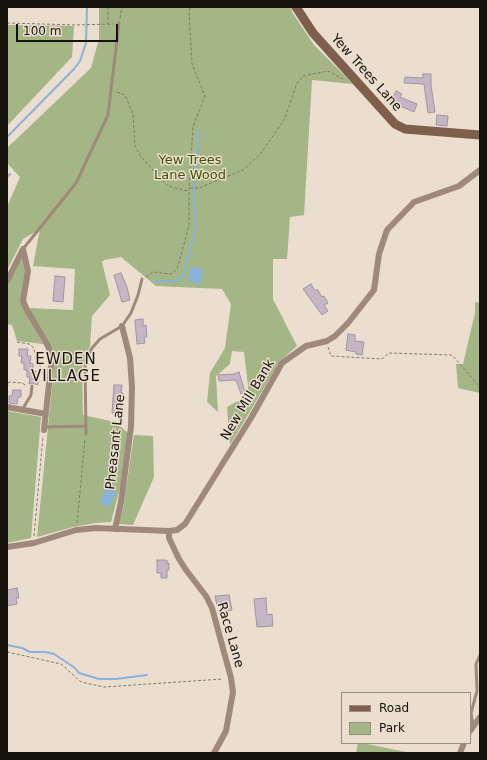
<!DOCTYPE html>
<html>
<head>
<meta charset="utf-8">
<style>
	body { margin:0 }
	#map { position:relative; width:487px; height:760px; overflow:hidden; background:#ebdecf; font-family:"DejaVu Sans",sans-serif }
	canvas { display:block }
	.frame { position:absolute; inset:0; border:8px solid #16120c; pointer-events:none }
	.legend { position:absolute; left:341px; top:692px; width:130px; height:52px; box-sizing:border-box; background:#ebdecf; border:1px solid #968c81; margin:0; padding:5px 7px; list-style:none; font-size:12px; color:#16120c }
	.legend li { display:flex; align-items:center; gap:8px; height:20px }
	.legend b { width:20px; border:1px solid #968c81 }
	.scale { position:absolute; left:16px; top:24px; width:102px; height:18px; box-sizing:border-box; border:2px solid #16120c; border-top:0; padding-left:5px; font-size:12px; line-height:14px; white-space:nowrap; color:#16120c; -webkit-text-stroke:3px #ebdecf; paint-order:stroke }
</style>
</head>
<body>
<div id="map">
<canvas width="487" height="760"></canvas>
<div class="frame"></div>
<ul class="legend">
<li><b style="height:5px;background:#7d5f4b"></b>Road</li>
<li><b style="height:11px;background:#a4b586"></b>Park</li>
</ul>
<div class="scale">100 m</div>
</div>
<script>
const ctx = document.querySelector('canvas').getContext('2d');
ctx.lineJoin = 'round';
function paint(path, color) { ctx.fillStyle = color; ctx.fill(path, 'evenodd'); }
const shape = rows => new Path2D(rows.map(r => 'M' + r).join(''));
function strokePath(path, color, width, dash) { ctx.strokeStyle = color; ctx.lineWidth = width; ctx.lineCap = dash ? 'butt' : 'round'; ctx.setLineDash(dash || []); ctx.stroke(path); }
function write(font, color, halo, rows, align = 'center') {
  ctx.font = font + ' "DejaVu Sans",sans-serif'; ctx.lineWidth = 3; ctx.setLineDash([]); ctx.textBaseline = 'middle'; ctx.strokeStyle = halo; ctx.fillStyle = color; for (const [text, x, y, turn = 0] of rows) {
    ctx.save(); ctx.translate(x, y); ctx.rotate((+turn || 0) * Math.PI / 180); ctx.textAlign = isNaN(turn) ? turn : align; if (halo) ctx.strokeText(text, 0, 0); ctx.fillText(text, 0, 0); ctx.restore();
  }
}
paint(shape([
	[99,7,291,7,292,12,314,45,353,84,312,80,304,215,290,217,287,259,273,259,273,299,297,346,280,361,230,445,227,407,249,395,244,352,232,351,230,364,216,376,218,412,207,402,210,373,225,348,231,304,222,289,156,286,121,257,104,260,102,262,110,295,92,316,90,346,82,365,83,415,115,422,128,433,120,488,111,522,96,523,73,527,37,537,54,367,29,308,73,310,75,269,33,266,40,229,23,239,7,270,7,207,20,177,7,163,7,148,91,68,99,39],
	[7,25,74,26,72,57,7,126],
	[22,255,26,272,23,307,43,344,17,341,12,325,7,324,7,286],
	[475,302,480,303,480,393,458,388,456,364,463,364,475,313],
	[7,411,41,417,31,538,7,543],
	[134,435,153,436,154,477,133,525,118,524,123,509],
	[358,743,362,743,411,753,356,753]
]), '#a4b586');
paint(shape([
	[191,267,203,269,201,284,188,281],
	[111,487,115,492,111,504,106,507,100,501,107,488]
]), '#88b2d9');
strokePath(shape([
	[7,137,74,69,80,61,86,43,87,7],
	[7,177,10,174],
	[155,281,175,281,183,277,196,227,194,195,199,130],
	[7,645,22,648,30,652,45,652,54,654,75,668,79,673,99,679,116,679,147,675]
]), '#88b2d9', 2);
const building = shape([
	[423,74,431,74,431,85,435,112,428,113,424,84,404,83,405,77,423,78,423,74],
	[396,91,402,94,400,97,417,104,414,112,391,102,396,91],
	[437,115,448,116,447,126,436,125,437,115],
	[121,273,127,287,130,300,122,302,114,275,121,273],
	[55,276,65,277,63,302,53,301,55,276],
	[311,284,315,291,317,289,322,297,324,296,328,303,324,305,328,311,322,315,303,289,311,284],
	[143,319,143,326,146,325,147,337,144,337,145,343,137,344,135,320,143,319],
	[348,334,355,335,355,341,364,342,362,355,356,354,356,352,346,350,348,334],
	[19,349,28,349,27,356,31,356,30,363,33,364,33,371,36,371,35,378,38,378,38,385,32,383,29,384,30,377,27,377,27,370,24,370,24,363,21,363,22,356,19,356,19,349],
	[239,372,245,392,241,394,236,380,219,381,218,375,234,374,239,372],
	[114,385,122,385,121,393,123,393,123,397,120,413,112,413,114,385],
	[13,390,21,390,21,397,18,397,17,404,9,403,9,396,12,396,13,390],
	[157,560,167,560,167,563,169,563,169,570,167,570,167,578,161,578,161,573,157,573,157,560],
	[17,588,19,598,16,598,17,604,7,606,7,590,17,588],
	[229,595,232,610,224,611,224,605,217,606,215,596,229,595],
	[266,598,267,615,272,614,273,626,257,627,254,599,266,598]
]);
paint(building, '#c4b6c4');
strokePath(building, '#a294a1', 1);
strokePath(shape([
	[108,7,108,24],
	[120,18,122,7],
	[7,23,76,25,113,24],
	[117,92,125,95,133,114,135,146,141,157,168,186,188,191],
	[190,188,199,188,243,170,261,153,284,120,297,83,303,76,328,71,343,79],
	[146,277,153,272,172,274,177,269,189,226,189,188,193,127,205,96,192,64,189,13,190,7],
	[17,342,29,344,33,347,43,374],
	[328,347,331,356,382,359,389,353,452,355,480,387],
	[7,388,9,382,22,383,27,386],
	[77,523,85,439],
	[34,536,43,436],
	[7,652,61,664,81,682,104,687,223,679]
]), '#81786e', 1, [3, 2]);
strokePath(shape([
	[23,249,76,183,108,115,119,23],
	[22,410,31,395,32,386],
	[44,427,86,426],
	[86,434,85,361,92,348,100,339,122,326,131,313,138,295,142,279],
	[473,726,471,713,477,691,476,664,480,655]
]), '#9e897b', 3);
strokePath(shape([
	[7,281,23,249,28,271,23,301,27,310,48,346,51,355,51,366,44,430],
	[7,407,46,414],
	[115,529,121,502,131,427,132,387,130,358,122,326],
	[169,531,169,538,179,559,186,570,206,596,212,608,231,678,233,692,226,731,214,753],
	[7,547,34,543,76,530,96,528,169,531,177,530,185,524,251,418,282,363,306,346,327,341,335,336,348,323,374,290,379,254,387,230,414,202,459,186,480,170],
	[470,731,480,717],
	[460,753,464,743]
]), '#9e897b', 6);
strokePath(shape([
	[296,7,313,33,395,124,405,129,480,135]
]), '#7d5f4b', 9);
write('13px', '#16120c', '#ebdecf', [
	["Yew Trees Lane",366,73,48],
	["New Mill Bank",248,400,-59],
	["Pheasant Lane",116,442,-84],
	["Race Lane",230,635,74]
]);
write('13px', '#405401', '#ebdecf', [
	["Yew Trees",190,161],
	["Lane Wood",190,176]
]);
ctx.letterSpacing = '1px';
write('15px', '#16120c', '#ebdecf', [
	["EWDEN",66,360],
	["VILLAGE",66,377]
]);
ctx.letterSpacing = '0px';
</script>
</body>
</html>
